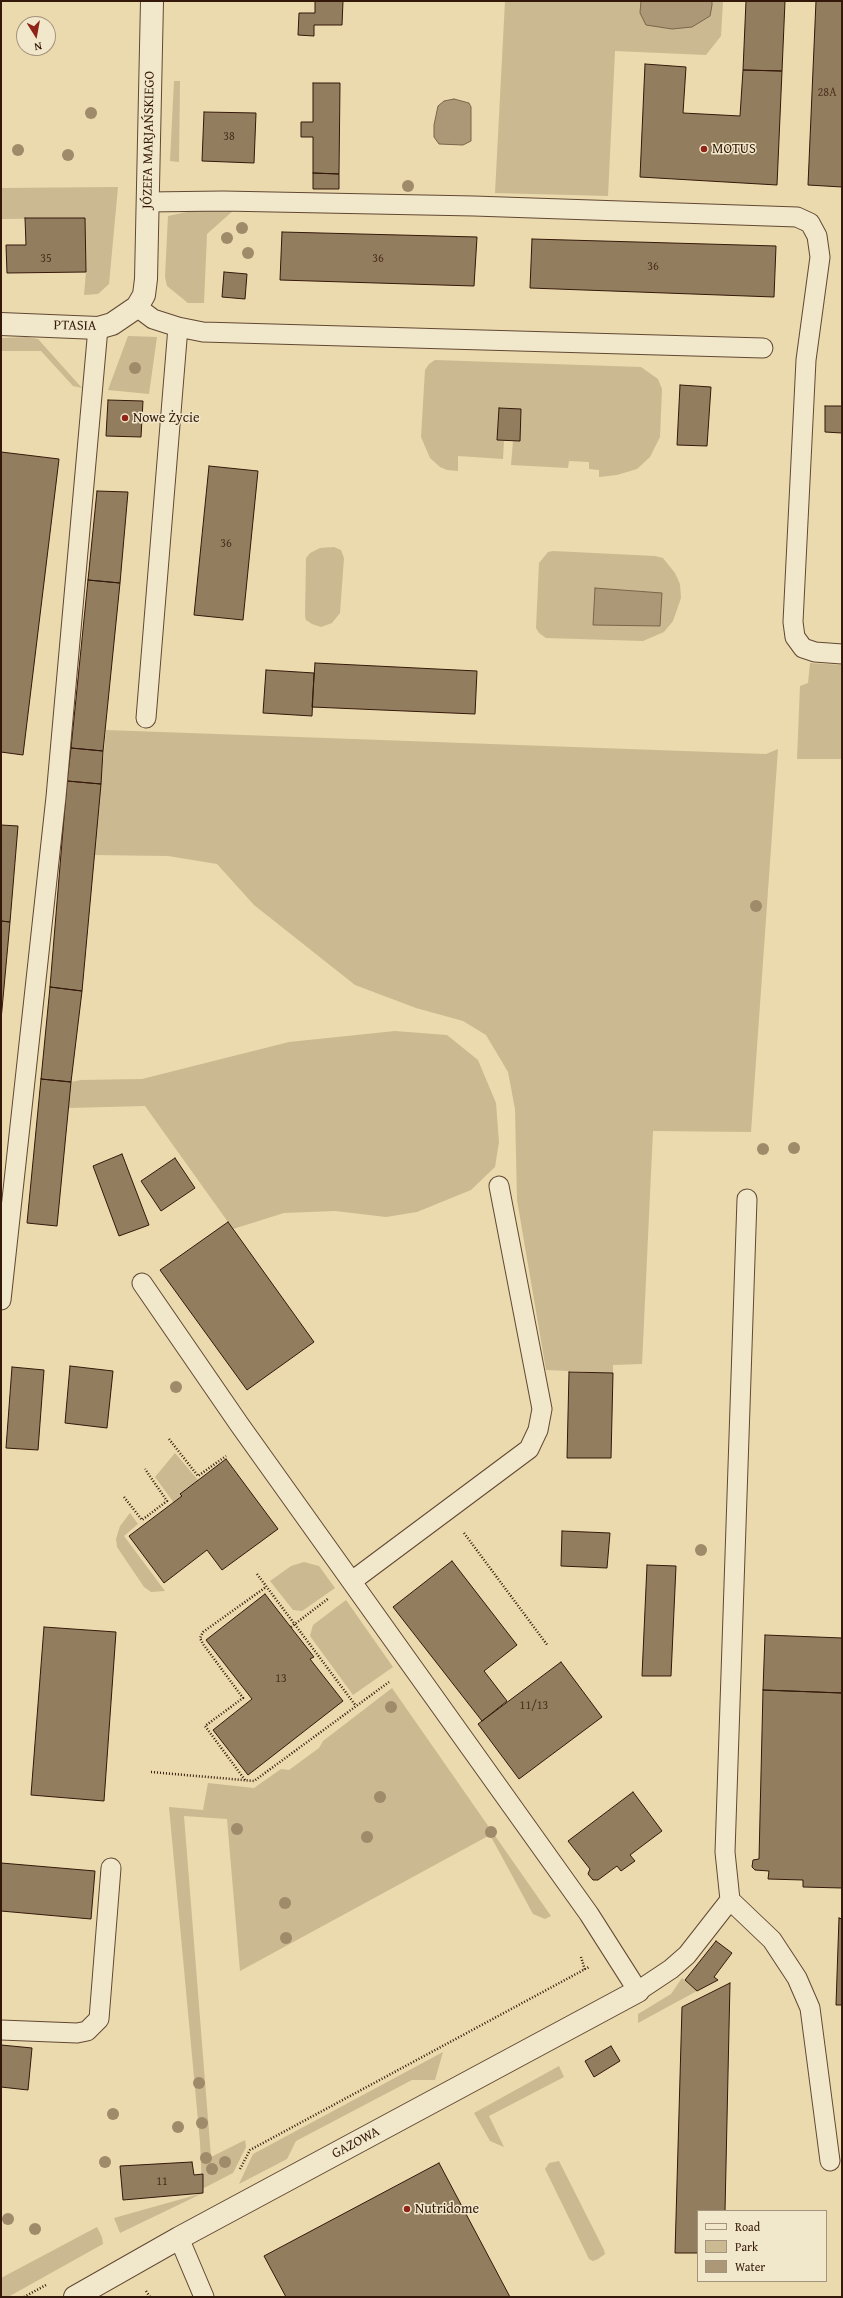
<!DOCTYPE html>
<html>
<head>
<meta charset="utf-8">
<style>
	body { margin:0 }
	#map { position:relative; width:843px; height:2298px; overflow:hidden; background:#eadaad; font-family:"Gentium Book Plus",serif }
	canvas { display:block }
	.frame { position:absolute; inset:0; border:2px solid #34180a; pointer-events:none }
	.legend { position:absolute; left:697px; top:2210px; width:130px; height:72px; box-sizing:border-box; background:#f1e7ca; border:1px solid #a5947d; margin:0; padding:5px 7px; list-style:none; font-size:12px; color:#34180a }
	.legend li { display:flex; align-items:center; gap:8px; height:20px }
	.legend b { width:20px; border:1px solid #a5947d }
	.north { position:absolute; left:16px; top:16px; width:40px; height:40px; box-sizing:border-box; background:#f1e7ca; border:1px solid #a5947d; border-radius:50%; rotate:169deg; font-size:11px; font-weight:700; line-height:16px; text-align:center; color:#34180a }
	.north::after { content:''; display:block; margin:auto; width:14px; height:18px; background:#8f2418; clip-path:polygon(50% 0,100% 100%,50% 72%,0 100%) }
</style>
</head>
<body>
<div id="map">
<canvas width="843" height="2298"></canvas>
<div class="frame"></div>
<ul class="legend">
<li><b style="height:5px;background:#f1e7ca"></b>Road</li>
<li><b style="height:11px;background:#cbb991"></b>Park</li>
<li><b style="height:11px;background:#ac9876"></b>Water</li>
</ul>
<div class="north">N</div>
</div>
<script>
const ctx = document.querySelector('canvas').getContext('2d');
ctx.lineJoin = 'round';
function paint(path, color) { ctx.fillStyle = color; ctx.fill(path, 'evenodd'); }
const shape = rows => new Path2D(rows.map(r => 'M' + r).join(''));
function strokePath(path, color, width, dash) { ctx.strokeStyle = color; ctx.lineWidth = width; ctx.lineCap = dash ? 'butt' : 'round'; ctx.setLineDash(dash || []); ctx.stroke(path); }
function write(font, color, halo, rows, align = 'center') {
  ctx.font = font + ' "Gentium Book Plus",serif'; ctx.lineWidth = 3; ctx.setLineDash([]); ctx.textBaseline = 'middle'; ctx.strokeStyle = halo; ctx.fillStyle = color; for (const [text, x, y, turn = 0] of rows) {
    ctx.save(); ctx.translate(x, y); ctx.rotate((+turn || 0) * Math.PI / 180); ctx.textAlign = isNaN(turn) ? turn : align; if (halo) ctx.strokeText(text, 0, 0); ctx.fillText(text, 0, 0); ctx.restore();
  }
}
paint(shape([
	[505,1,723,1,721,36,706,55,615,51,608,196,495,193],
	[174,81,180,81,179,162,170,161],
	[118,187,109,284,98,294,84,295,86,272,85,218,1,219,1,188],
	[205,208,234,210,207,234,204,303,188,303,167,286,165,277,168,216],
	[128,336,157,337,149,394,108,390],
	[27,337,38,339,82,388,73,386,41,351,1,351,1,338],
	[435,360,641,367,658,379,662,389,660,437,650,457,637,469,617,475,599,477,599,470,589,469,589,462,569,461,568,468,511,465,513,441,520,441,521,409,499,408,497,440,504,441,503,459,458,456,458,471,447,470,440,467,430,458,421,437,425,370,429,364],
	[334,547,341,550,344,558,340,613,332,623,321,627,312,624,306,620,305,616,306,558,310,553,320,548],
	[553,551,655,556,663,558,675,573,680,584,681,598,673,621,664,632,643,641,546,638,539,633,536,628,539,563,548,552],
	[810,663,842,665,841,759,797,759,800,686,808,683],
	[106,730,766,754,778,749,751,1132,653,1131,642,1364,613,1365,613,1373,546,1370,517,1200,515,1109,508,1072,486,1035,463,1021,416,1008,355,985,254,905,217,864,168,856,94,855],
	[395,1031,447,1035,478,1060,496,1103,499,1142,495,1167,471,1190,417,1212,386,1217,335,1211,284,1213,233,1229,145,1106,68,1108,71,1082,81,1080,142,1079,289,1042],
	[175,1453,198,1480,180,1494,182,1496,174,1503,155,1477],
	[130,1513,138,1524,124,1536,165,1591,151,1592,144,1587,117,1547,116,1539,120,1526],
	[304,1562,319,1566,335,1588,302,1611,293,1610,270,1581,291,1566],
	[346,1600,393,1667,353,1695,310,1636,313,1625],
	[392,1688,551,1916,545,1919,533,1914,490,1835,240,1971,227,1819,184,1816,211,2157,245,2140,246,2147,233,2173,202,2189,200,2142,169,1807,203,1810,208,1783,254,1788,281,1769,289,1770,319,1748,323,1741],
	[682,1978,697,1991,638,2023,638,2014,671,1994],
	[443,2052,435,2080,412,2080,296,2141,287,2159,239,2184,253,2154],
	[559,2066,564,2077,489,2116,504,2147,490,2141,474,2113],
	[559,2161,604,2250,605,2254,598,2259,593,2261,589,2259,545,2169,549,2163],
	[203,2193,120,2233,114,2218],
	[97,2227,102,2237,103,2244,8,2297,1,2297,1,2278]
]), '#cbb991');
const water = shape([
	[641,1,712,1,712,5,710,16,692,27,672,29,646,25,640,13,641,1],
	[454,99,469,103,471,107,471,141,463,145,439,144,434,137,434,125,438,106,444,101,454,99],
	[595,588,662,593,660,626,593,625,595,588]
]);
paint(water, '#ac9876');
strokePath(water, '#7c654b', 1);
const building = shape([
	[315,1,343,1,342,25,314,25,314,36,298,35,299,13,315,13,315,1],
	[746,1,785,1,782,71,743,70,746,1],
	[816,1,842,1,842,187,808,185,816,1],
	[645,64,686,67,683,113,740,116,743,70,782,71,777,185,640,177,645,64],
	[313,83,340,83,339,174,313,173,313,137,301,137,301,122,313,122,313,83],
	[204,112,256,113,254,163,202,161,204,112],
	[313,173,339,174,339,189,313,189,313,173],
	[25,218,85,218,86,272,7,273,6,245,26,245,25,218],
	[282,232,477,237,474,286,280,280,282,232],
	[532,239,776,246,774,297,530,288,532,239],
	[224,272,247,274,245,299,222,297,224,272],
	[680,385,711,387,707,446,677,445,680,385],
	[108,400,143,401,141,437,106,436,108,400],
	[825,406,842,406,842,433,825,432,825,406],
	[499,408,521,409,520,441,497,440,499,408],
	[1,452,59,459,23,755,1,752,1,452],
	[209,466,258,471,243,620,194,615,209,466],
	[97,491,128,492,120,583,88,580,97,491],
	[88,580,120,583,103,751,71,748,88,580],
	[315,663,477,671,475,714,312,707,315,663],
	[266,670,314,673,312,716,263,713,266,670],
	[71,748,103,751,101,784,67,781,71,748],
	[67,781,101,784,82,991,50,987,67,781],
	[1,825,18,826,10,922,1,921,1,825],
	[1,921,10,922,1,1020,1,921],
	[50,987,82,991,71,1082,41,1079,50,987],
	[41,1079,71,1082,57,1226,27,1223,41,1079],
	[122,1154,149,1225,119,1236,93,1166,122,1154],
	[175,1158,195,1188,161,1211,141,1181,175,1158],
	[228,1222,314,1342,247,1390,160,1270,228,1222],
	[70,1366,113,1371,107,1428,65,1423,70,1366],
	[12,1367,44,1370,38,1450,6,1448,12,1367],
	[569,1372,613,1373,611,1458,567,1458,569,1372],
	[226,1459,278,1529,222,1570,207,1550,164,1583,129,1536,182,1496,180,1494,226,1459],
	[562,1531,610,1533,607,1568,561,1566,562,1531],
	[452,1561,517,1645,484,1671,507,1701,482,1721,393,1607,452,1561],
	[647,1565,676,1566,671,1676,642,1676,647,1565],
	[265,1594,314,1657,310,1659,343,1701,248,1775,213,1730,252,1699,206,1640,265,1594],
	[44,1627,116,1632,104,1801,31,1795,44,1627],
	[765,1635,842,1638,842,1693,763,1690,765,1635],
	[561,1662,602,1717,519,1779,478,1724,561,1662],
	[763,1690,842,1693,842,1888,803,1887,803,1880,768,1879,769,1871,755,1870,752,1867,753,1860,759,1859,763,1690],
	[633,1792,662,1831,630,1855,635,1861,621,1871,617,1866,598,1880,593,1880,588,1874,590,1869,568,1841,633,1792],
	[1,1863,95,1871,91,1919,1,1911,1,1863],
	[839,1918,842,1919,842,2005,836,2005,839,1918],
	[716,1941,732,1953,714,1977,718,1980,697,1991,685,1980,716,1941],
	[730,1983,725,2211,698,2211,698,2253,675,2253,682,2007,730,1983],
	[1,2045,32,2048,28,2090,1,2087,1,2045],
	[611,2046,620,2061,594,2077,585,2061,611,2046],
	[192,2162,194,2175,203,2174,203,2193,123,2200,120,2166,192,2162],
	[439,2163,510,2297,286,2297,264,2256,439,2163]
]);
paint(building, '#937d5f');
strokePath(building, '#34180a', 1);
const lane = shape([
	[148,202,223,201,474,206,797,217,810,223,817,236,820,257,806,360,793,622,795,637,803,648,815,652,842,654],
	[137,307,153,319,178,327,203,332,763,348],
	[146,718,178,327],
	[142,1283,239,1424,589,1914,638,1991,671,1969,687,1955,730,1900,725,1852,747,1199],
	[1,1300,56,797,98,328],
	[352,1581,529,1449,538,1430,542,1409,499,1186],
	[730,1900,772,1940,797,1978,810,2008,830,2161],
	[1,2030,77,2033,87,2031,99,2019,111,1868],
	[179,2238,204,2297]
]);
const street = shape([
	[1,324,98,328,112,324,137,307,144,295,146,279,152,1],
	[75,2297,179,2238,638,1991]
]);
strokePath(lane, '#624833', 21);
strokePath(street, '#624833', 24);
strokePath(shape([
	[169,1439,198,1476,226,1456],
	[124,1497,142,1520,167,1501,145,1469],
	[464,1533,548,1646],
	[257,1574,356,1706],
	[291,1627,329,1598],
	[151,1772,254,1781,389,1682],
	[245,1780,205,1726,243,1698,203,1644,200,1638,203,1632,266,1587],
	[581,1957,585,1970],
	[240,2169,250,2150,589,1967],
	[146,2291,150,2297],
	[24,2297,46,2285]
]), '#34180a', 2.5, [1, 2]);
strokePath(lane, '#f1e7ca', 19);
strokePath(street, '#f1e7ca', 22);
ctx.fillStyle = '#9f8a69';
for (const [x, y] of [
	[91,113],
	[18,150],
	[68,155],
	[408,186],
	[242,228],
	[227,238],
	[248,253],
	[135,368],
	[756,906],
	[794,1148],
	[763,1149],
	[176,1387],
	[701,1550],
	[391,1707],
	[380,1797],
	[237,1829],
	[491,1832],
	[367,1837],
	[285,1903],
	[286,1938],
	[199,2083],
	[113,2114],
	[202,2123],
	[178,2127],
	[206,2158],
	[105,2162],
	[225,2162],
	[212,2169],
	[8,2219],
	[35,2229]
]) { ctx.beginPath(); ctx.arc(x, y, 6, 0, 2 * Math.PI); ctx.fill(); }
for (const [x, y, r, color] of [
	[704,149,4,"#8f2418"],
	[125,418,4,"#8f2418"],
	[407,2209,4,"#8f2418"]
]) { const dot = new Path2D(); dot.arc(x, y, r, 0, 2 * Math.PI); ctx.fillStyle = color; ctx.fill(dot); strokePath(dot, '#f1e7ca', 1.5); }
write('12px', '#4c311f', null, [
	["28A",827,93],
	["38",229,137],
	["35",46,259],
	["36",378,259],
	["36",653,267],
	["36",226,544],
	["13",281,1679],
	["11/13",534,1706],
	["11",162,2182]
]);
write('14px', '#34180a', '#f1e7ca', [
	["JÓZEFA MARJAŃSKIEGO",149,140,-89],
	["PTASIA",75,326,1],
	["GAZOWA",356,2143,-28]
]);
write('14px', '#34180a', '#f1e7ca', [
	["MOTUS",712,149],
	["Nowe Życie",133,418],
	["Nutridome",415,2209]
], 'left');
</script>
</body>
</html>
